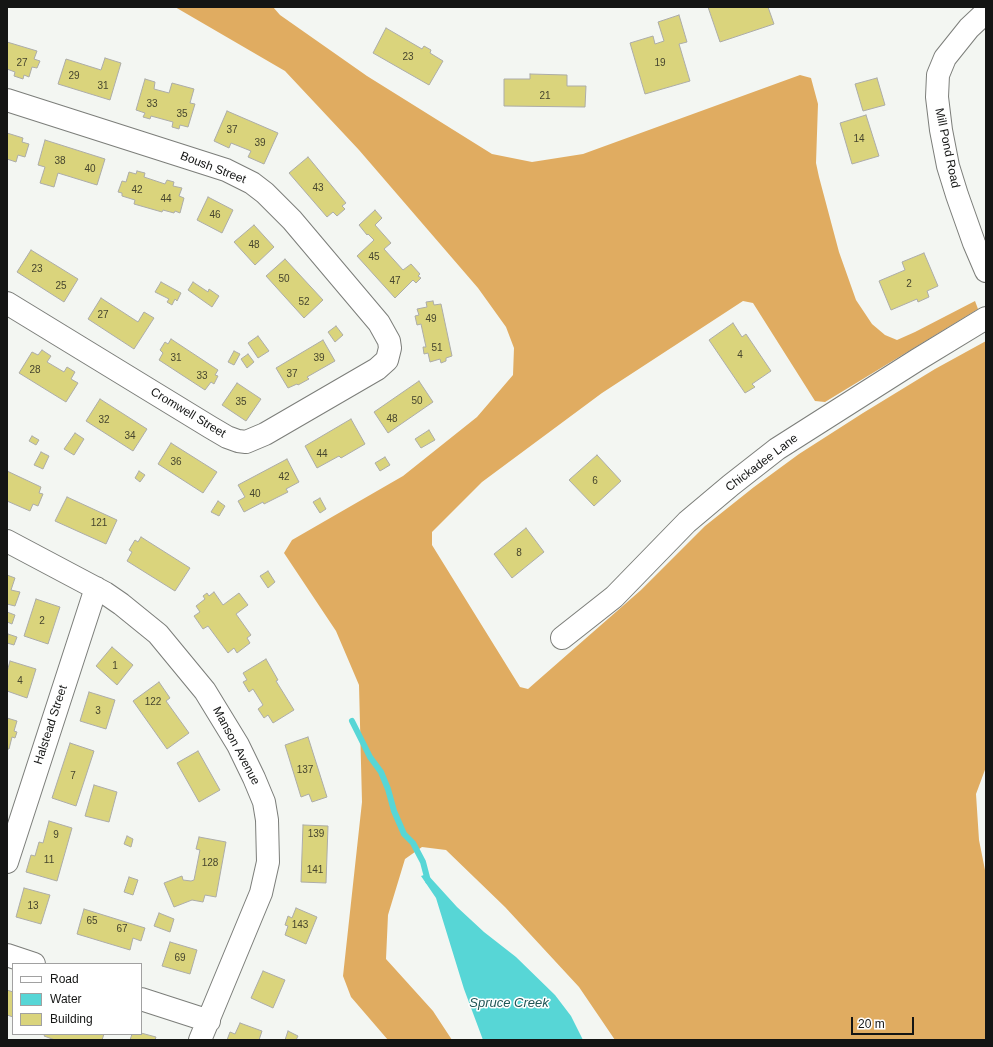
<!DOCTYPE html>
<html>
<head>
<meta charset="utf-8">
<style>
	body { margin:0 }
	#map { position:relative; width:993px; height:1047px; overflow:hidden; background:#f3f6f2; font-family:Helvetica,sans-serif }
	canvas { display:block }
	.frame { position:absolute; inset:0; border:8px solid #141514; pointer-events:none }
	.legend { position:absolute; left:12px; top:963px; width:130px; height:72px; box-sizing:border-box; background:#fff; border:1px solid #a1a1a1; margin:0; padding:5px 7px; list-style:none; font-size:12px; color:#141514 }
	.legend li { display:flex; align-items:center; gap:8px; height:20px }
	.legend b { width:20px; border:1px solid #a1a1a1 }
	.scale { position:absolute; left:851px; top:1017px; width:63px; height:18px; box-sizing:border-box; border:2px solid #141514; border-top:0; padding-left:5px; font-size:12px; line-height:14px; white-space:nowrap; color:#141514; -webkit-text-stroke:3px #fff; paint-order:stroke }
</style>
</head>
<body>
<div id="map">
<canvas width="993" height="1047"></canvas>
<div class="frame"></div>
<ul class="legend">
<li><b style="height:5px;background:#fff"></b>Road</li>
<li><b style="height:11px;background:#57d6d6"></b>Water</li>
<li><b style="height:11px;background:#dad47c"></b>Building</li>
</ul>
<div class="scale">20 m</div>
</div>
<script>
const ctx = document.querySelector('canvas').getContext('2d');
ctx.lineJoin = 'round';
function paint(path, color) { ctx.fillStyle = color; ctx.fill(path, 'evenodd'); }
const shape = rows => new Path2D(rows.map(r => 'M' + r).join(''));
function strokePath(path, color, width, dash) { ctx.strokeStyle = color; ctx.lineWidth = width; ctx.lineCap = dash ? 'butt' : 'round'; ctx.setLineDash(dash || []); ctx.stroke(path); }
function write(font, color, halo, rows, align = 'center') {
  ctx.font = font + ' Helvetica,sans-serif'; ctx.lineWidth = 3; ctx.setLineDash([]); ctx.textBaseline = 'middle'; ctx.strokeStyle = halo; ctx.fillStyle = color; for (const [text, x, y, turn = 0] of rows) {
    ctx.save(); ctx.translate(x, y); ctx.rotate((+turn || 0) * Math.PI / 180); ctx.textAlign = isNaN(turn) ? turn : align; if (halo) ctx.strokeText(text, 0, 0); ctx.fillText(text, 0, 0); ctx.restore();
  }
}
paint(shape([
	[175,7,273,7,280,15,367,76,492,154,532,162,583,154,800,75,811,78,818,104,816,163,819,177,839,252,856,300,872,324,885,335,897,340,915,332,975,301,978,309,825,402,815,401,753,303,743,301,602,393,482,482,432,532,432,545,520,687,528,689,641,590,705,526,754,487,799,454,863,413,935,369,986,341,986,767,976,794,979,840,986,875,986,1040,615,1040,579,987,505,907,446,850,422,847,405,859,388,915,386,959,433,1011,452,1040,388,1040,351,997,343,976,362,802,359,685,336,631,284,553,292,540,403,476,477,417,513,375,514,348,506,327,478,288,359,150,285,71]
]), '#e0ac61');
paint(shape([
	[427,874,457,907,484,932,516,957,555,995,571,1016,583,1040,483,1040,464,989,436,898,421,876]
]), '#57d6d6');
strokePath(shape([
	[352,721,370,757,381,772,388,789,394,811,404,834,413,843,423,862,428,881]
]), '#57d6d6', 6);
const building = shape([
	[708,7,768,7,774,24,720,42,708,7],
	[679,15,687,42,679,44,690,81,645,94,630,43,653,36,655,44,664,41,658,22,679,15],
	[386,28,422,49,424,46,431,50,430,53,443,61,429,85,373,53,386,28],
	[7,42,37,51,34,59,40,61,37,68,32,67,29,77,24,75,23,79,14,76,15,72,7,69,7,42],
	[105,58,121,63,110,100,58,84,66,59,101,70,105,58],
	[530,74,567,75,567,86,586,86,585,107,504,106,504,79,530,79,530,74],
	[877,78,885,105,863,111,855,84,877,78],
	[145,79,155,82,154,89,169,93,172,83,194,89,190,103,195,104,188,127,180,125,179,129,172,127,173,122,151,116,150,119,143,117,145,113,136,110,145,79],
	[227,111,278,133,264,164,248,157,251,151,231,143,229,148,214,141,227,111],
	[866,115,879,156,852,164,840,123,866,115],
	[7,133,23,138,22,142,29,144,25,157,18,155,16,162,7,159,7,133],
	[45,140,105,159,97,185,58,173,54,187,40,183,45,167,38,165,45,140],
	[308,157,346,203,342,206,345,209,337,216,333,212,327,217,289,173,308,157],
	[137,171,145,173,144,177,165,184,167,180,174,182,173,186,182,188,179,196,184,198,180,213,175,211,174,213,163,210,162,212,134,204,135,200,122,196,122,193,118,192,122,181,126,182,129,172,136,174,137,171],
	[208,197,233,210,222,233,197,220,208,197],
	[375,210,382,218,375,225,391,243,384,249,403,270,411,264,420,274,418,276,421,278,416,283,413,280,395,298,357,256,374,240,368,234,367,235,359,225,375,210],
	[254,225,274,247,255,265,234,242,254,225],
	[31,250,78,279,64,302,17,272,31,250],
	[924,253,938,286,927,291,929,297,918,302,917,299,891,310,879,281,905,270,902,262,924,253],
	[285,259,323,300,304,318,266,276,285,259],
	[161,282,181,293,177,301,175,299,172,305,167,302,169,299,155,292,161,282],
	[193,282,208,292,209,289,219,296,212,307,188,290,193,282],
	[101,298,138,322,144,312,154,318,134,349,88,319,101,298],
	[433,301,434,305,441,304,452,356,446,358,446,361,441,363,440,359,430,362,428,353,424,354,423,347,426,347,421,324,417,325,415,316,419,315,417,309,427,307,426,302,433,301],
	[733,323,742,337,746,334,771,371,752,384,755,387,745,393,709,340,733,323],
	[336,326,343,335,335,342,328,332,336,326],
	[258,336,269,351,258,358,248,343,258,336],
	[171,339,218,370,215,375,218,376,214,384,211,382,205,390,159,360,163,353,160,350,165,342,168,344,171,339],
	[323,340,335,361,307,377,309,379,298,385,297,384,288,388,276,368,323,340],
	[42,350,51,356,47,362,64,372,67,367,75,372,71,379,78,383,66,402,19,373,32,352,38,355,42,350],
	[234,351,240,354,234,365,228,362,234,351],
	[248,354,254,362,247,368,241,359,248,354],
	[419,381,433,402,388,433,374,412,419,381],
	[237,383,261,399,246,421,222,405,237,383],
	[100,399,147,429,133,451,86,421,100,399],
	[351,419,365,444,341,458,339,456,317,468,305,446,351,419],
	[429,430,435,440,421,448,415,439,429,430],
	[75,433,84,439,74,455,64,449,75,433],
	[32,436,39,440,36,445,29,441,32,436],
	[171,443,217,472,203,493,158,464,171,443],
	[41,452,49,456,43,469,34,465,41,452],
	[597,455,621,481,594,506,569,480,597,455],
	[385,457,390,465,380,471,375,463,385,457],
	[287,459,299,482,286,489,288,492,264,504,263,502,244,512,238,501,245,497,238,485,287,459],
	[7,471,41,487,39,493,43,494,38,506,33,504,30,511,7,501,7,471],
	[139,471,145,475,140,482,135,478,139,471],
	[67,497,117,520,106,544,55,521,67,497],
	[320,498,326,509,320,513,313,502,320,498],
	[218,501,225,506,219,516,211,512,218,501],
	[526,528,544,552,512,578,494,554,526,528],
	[141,537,190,568,175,591,127,561,132,552,129,550,135,540,138,542,141,537],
	[268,571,275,582,268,588,260,576,268,571],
	[7,575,15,578,11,590,20,592,15,606,7,604,7,575],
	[214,592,223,605,239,593,248,605,236,614,251,635,247,638,250,643,237,653,234,648,228,653,208,626,203,629,194,616,200,612,196,606,205,599,203,596,207,593,209,596,214,592],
	[36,599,60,607,48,644,24,636,36,599],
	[7,612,15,615,12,624,7,622,7,612],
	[8,634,17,637,14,645,7,643,8,634],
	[112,647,133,665,117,685,96,666,112,647],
	[266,659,278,680,276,681,294,710,273,723,268,715,264,718,258,709,263,705,253,689,249,692,243,682,247,680,243,673,266,659],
	[10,661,36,669,27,698,7,691,7,672,10,661],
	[159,682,170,698,166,701,189,733,167,749,133,701,159,682],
	[89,692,115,700,106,729,80,721,89,692],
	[7,718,17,721,14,731,17,732,15,738,12,737,9,749,7,749,7,718],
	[308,737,327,797,312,802,309,794,301,797,285,745,308,737],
	[70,743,94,751,76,806,52,798,70,743],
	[198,751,220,790,199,802,177,763,198,751],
	[94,785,117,792,109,822,85,816,94,785],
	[49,821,72,828,57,881,26,872,31,855,35,856,39,842,43,843,49,821],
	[303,825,328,826,326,883,301,882,303,825],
	[127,836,133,839,131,847,124,844,127,836],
	[199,837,226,842,216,897,205,895,203,902,192,900,174,907,164,883,182,876,183,880,191,881,194,880,200,850,196,849,199,837],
	[129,877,138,880,133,895,124,892,129,877],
	[24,888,50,895,41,924,16,917,24,888],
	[296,908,317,917,306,944,285,935,288,926,285,925,288,916,292,918,296,908],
	[84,909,145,928,141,941,133,938,130,950,77,934,84,909],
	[159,913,174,919,170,932,154,926,159,913],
	[170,942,197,950,190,974,162,966,170,942],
	[263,971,285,980,273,1008,251,998,263,971],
	[7,990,13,992,13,1017,7,1015,7,990],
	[240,1023,262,1031,259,1040,227,1040,230,1032,235,1034,240,1023],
	[288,1031,298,1036,296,1040,285,1040,288,1031],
	[141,1033,156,1037,155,1040,130,1040,132,1034,141,1034,141,1033],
	[45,1034,104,1034,102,1040,55,1040,44,1036,45,1034]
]);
paint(building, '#dad47c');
strokePath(building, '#acaca8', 1);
const minor = shape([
	[986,12,969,28,945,58,938,75,937,97,941,130,948,166,957,195,974,243,986,271],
	[7,100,226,170,252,183,265,193,292,220,379,323,389,341,390,348,387,360,377,369,265,434,246,442,238,441,227,437,210,427,7,303],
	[7,541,105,593,121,604,158,634,205,691,238,745,254,778,264,802,267,820,268,862,261,893,200,1040],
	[562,638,614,597,687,522,731,485,777,449,917,360,986,318],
	[7,862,96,588],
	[7,955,34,964],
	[141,999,209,1021]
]);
strokePath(minor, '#7c7e7a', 24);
strokePath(minor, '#fff', 22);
write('10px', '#46452e', null, [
	["23",408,57],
	["27",22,63],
	["19",660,63],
	["29",74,76],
	["31",103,86],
	["21",545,96],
	["33",152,104],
	["35",182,114],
	["37",232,130],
	["14",859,139],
	["39",260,143],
	["38",60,161],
	["40",90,169],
	["43",318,188],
	["42",137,190],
	["44",166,199],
	["46",215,215],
	["48",254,245],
	["45",374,257],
	["23",37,269],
	["50",284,279],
	["47",395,281],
	["2",909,284],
	["25",61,286],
	["52",304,302],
	["27",103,315],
	["49",431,319],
	["51",437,348],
	["4",740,355],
	["31",176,358],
	["39",319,358],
	["28",35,370],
	["37",292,374],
	["33",202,376],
	["50",417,401],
	["35",241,402],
	["48",392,419],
	["32",104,420],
	["34",130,436],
	["44",322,454],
	["36",176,462],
	["42",284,477],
	["6",595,481],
	["40",255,494],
	["121",99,523],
	["8",519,553],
	["2",42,621],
	["1",115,666],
	["4",20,681],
	["122",153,702],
	["3",98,711],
	["137",305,770],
	["7",73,776],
	["139",316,834],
	["9",56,835],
	["11",49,860],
	["128",210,863],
	["141",315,870],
	["13",33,906],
	["65",92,921],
	["143",300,925],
	["67",122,929],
	["69",180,958]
]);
write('12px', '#141514', '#fff', [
	["Mill Pond Road",947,148,78],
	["Boush Street",213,168,21],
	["Cromwell Street",188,413,31],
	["Chickadee Lane",762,463,-37],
	["Halstead Street",51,725,-72],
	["Manson Avenue",236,746,62]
]);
write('italic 13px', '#1f5555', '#fff', [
	["Spruce Creek",509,1003]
]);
</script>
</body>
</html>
